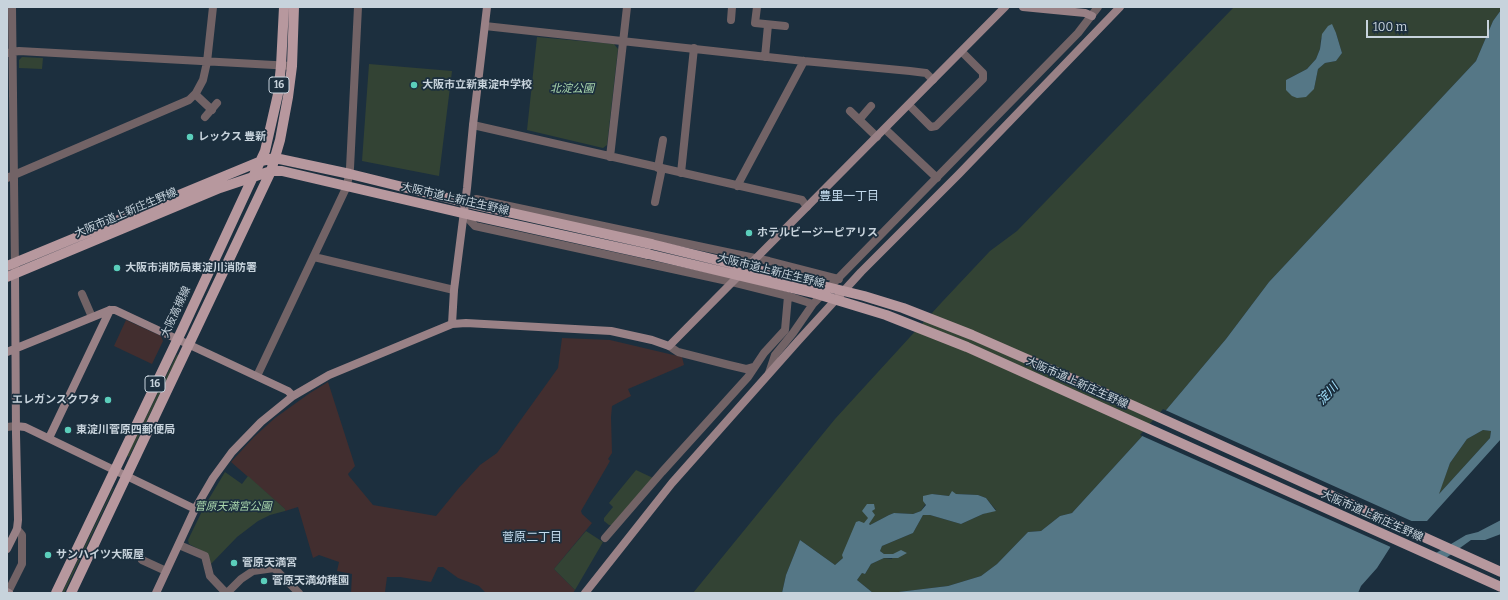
<!DOCTYPE html>
<html>
<head>
<meta charset="utf-8">
<style>
	body { margin:0 }
	#map { position:relative; width:1508px; height:600px; overflow:hidden; background:#1c2f3e; font-family:Bitter,serif }
	canvas { display:block }
	.frame { position:absolute; inset:0; border:8px solid #c7d3dc; pointer-events:none }
	.scale { position:absolute; left:1366px; top:20px; width:123px; height:18px; box-sizing:border-box; border:2px solid #c7d3dc; border-top:0; padding-left:5px; font-size:12px; line-height:14px; white-space:nowrap; color:#c7d3dc; -webkit-text-stroke:3px #1c2f3e; paint-order:stroke }
</style>
</head>
<body>
<div id="map">
<canvas width="1508" height="600"></canvas>
<div class="frame"></div>
<div class="scale">100 m</div>
</div>
<script>
const ctx = document.querySelector('canvas').getContext('2d');
ctx.lineJoin = 'round';
function paint(path, color) { ctx.fillStyle = color; ctx.fill(path, 'evenodd'); }
const shape = rows => new Path2D(rows.map(r => 'M' + r).join(''));
function strokePath(path, color, width, dash) { ctx.strokeStyle = color; ctx.lineWidth = width; ctx.lineCap = dash ? 'butt' : 'round'; ctx.setLineDash(dash || []); ctx.stroke(path); }
function write(font, color, halo, rows, align = 'center') {
  ctx.font = font + ' Bitter,"Noto Sans JP",serif'; ctx.lineWidth = 3.5; ctx.setLineDash([]); ctx.textBaseline = 'middle'; ctx.strokeStyle = halo; ctx.fillStyle = color; for (const [text, x, y, turn = 0] of rows) {
    ctx.save(); ctx.translate(x, y); ctx.rotate((+turn || 0) * Math.PI / 180); ctx.textAlign = isNaN(turn) ? turn : align; if (halo) ctx.strokeText(text, 0, 0); ctx.fillText(text, 0, 0); ctx.restore();
  }
}
paint(shape([
	[126,320,161,336,163,341,152,364,114,346],
	[562,338,610,340,682,357,684,365,628,389,631,396,612,406,611,417,612,453,608,459,610,461,581,511,582,514,592,523,554,569,575,590,573,593,486,593,479,586,458,578,443,567,438,567,431,582,400,577,387,577,385,592,351,593,352,574,337,571,339,562,319,555,313,558,298,507,285,511,285,509,231,462,254,437,275,418,310,393,328,382,355,466,348,474,349,476,373,505,436,516,458,489,480,465,497,453,558,368]
]), '#422e2f');
paint(shape([
	[1234,7,1501,7,1501,10,1493,21,1476,61,1269,282,1226,339,1167,409,1072,513,1060,516,1041,531,1028,532,997,564,981,576,948,586,890,593,873,593,857,580,862,573,865,574,871,564,884,558,892,559,893,554,884,554,880,551,882,546,913,533,923,515,930,515,961,524,983,514,996,510,986,498,978,495,956,494,949,496,932,494,921,511,913,514,894,513,889,515,870,525,869,524,874,504,869,518,843,558,835,565,800,540,786,575,782,593,693,593,835,419,942,302,990,251,1017,231],
	[1336,33,1342,53,1336,61,1325,63,1318,69,1314,89,1286,80,1307,69,1316,59,1320,49,1321,38],
	[537,37,614,44,618,49,607,145,603,148,527,130],
	[22,57,43,58,42,69,19,68,19,60],
	[369,64,452,71,439,176,362,161],
	[177,354,178,356,129,457,127,456],
	[1483,430,1491,431,1490,438,1438,495,1450,463,1467,439],
	[636,470,653,478,612,525,609,525,604,521,604,518,613,507,609,503],
	[225,472,242,484,248,476,285,509,285,511,270,515,258,521,237,537,210,565,208,554,189,544,188,540,204,507],
	[113,488,114,488,64,593,62,593],
	[586,531,603,542,575,590,554,569]
]), '#334334');
paint(shape([
	[1501,10,1501,439,1427,521,1407,521,1377,568,1361,586,1358,593,890,593,948,586,981,576,997,564,1028,532,1041,531,1060,516,1072,513,1167,409,1226,339,1269,282,1476,61,1493,21],
	[1483,430,1491,431,1490,438,1439,494,1450,463,1467,439],
	[1332,24,1336,33,1342,53,1336,61,1325,63,1318,69,1314,89,1306,97,1297,98,1292,96,1286,90,1286,80,1307,69,1316,59,1320,49,1322,34,1328,26],
	[952,491,956,494,978,495,986,498,996,511,983,514,961,524,930,515,923,515,913,533,882,546,880,551,884,554,893,554,901,550,907,553,898,558,884,558,871,564,865,574,862,573,857,580,873,593,782,593,786,575,800,540,835,565,843,558,842,555,856,522,859,521,864,523,868,518,862,511,867,504,874,504,875,509,872,511,875,515,869,524,870,525,889,515,894,513,913,514,921,511,926,505,923,501,923,496,932,494,949,496],
	[1501,520,1501,534,1485,540,1471,540,1446,558,1436,553,1466,535,1478,532]
]), '#557786');
paint(shape([
	[1163,409,1296,469,1416,523,1409,523,1393,548,1140,435],
	[1494,559,1501,562,1501,593,1493,593,1476,585,1481,582]
]), '#1c2f3e');
strokePath(shape([
	[12,7,15,268],
	[757,7,755,23,785,26],
	[731,20,732,7],
	[485,26,804,61,910,71,926,73,933,80],
	[7,53,19,51,292,66],
	[765,57,768,25],
	[195,94,212,110],
	[909,105,931,127,936,126,983,79,983,73,962,52],
	[850,111,877,137],
	[205,117,217,103],
	[859,120,871,106],
	[473,125,802,200,807,207],
	[885,129,937,178],
	[610,157,627,7],
	[658,168,663,140],
	[681,173,694,48],
	[7,178,189,100,196,93,203,80,207,62,213,7],
	[737,186,804,61],
	[655,202,662,168],
	[465,203,476,199,769,261,839,279],
	[464,214,475,226,732,282,788,296,813,304],
	[314,257,454,290],
	[82,294,92,317],
	[669,346,678,352,729,365,746,369,753,367],
	[769,373,775,355,793,333,813,304,1078,33,1098,7],
	[257,376,347,186,350,168,358,7],
	[7,427,16,426],
	[605,538,662,472,748,377,764,353,785,330,788,296],
	[179,545,205,556,210,576,226,593],
	[142,560,166,571],
	[8,592,22,564,22,535,17,529],
	[227,593,241,579,253,571,274,568,299,593]
]), '#726366', 8);
strokePath(shape([
	[1023,7,1085,13,1092,16],
	[452,324,454,290,467,188,473,125,487,7],
	[7,352,110,310,115,310,288,391,293,396],
	[16,426,25,427,195,509],
	[49,438,110,310],
	[7,549,17,529,18,520,16,434,15,273],
	[7,592,9,593],
	[156,593,195,509,213,478,232,452,261,422,293,396,329,375,452,324,466,323,611,331,652,340,669,346,1005,7],
	[585,593,672,483,798,341,861,272,959,174,1120,7]
]), '#998186', 8);
strokePath(shape([
	[7,266,261,161,275,158,350,174,476,205,651,244],
	[7,277,220,188,271,171,282,171,475,216,648,254],
	[56,593,182,330,265,151,278,94,281,66,284,7],
	[71,593,271,171,280,140,288,97,292,66,294,7]
]), '#b7989e', 10);
strokePath(shape([
	[651,244,864,296,903,308,972,335,1134,406,1501,572],
	[648,254,817,294,886,315,967,347,1501,587]
]), '#b7989e', 10);
for (const [x, y, r, color] of [
	[414,85,4,"#5bcebb"],
	[190,137,4,"#5bcebb"],
	[749,233,4,"#5bcebb"],
	[117,268,4,"#5bcebb"],
	[108,400,4,"#5bcebb"],
	[68,430,4,"#5bcebb"],
	[48,555,4,"#5bcebb"],
	[234,563,4,"#5bcebb"],
	[264,581,4,"#5bcebb"]
]) { const dot = new Path2D(); dot.arc(x, y, r, 0, 2 * Math.PI); ctx.fillStyle = color; ctx.fill(dot); strokePath(dot, '#1c2f3e', 1.5); }
for (const [x, y, w] of [
	[279,85,20],
	[155,384,20]
]) { const box = new Path2D(); box.roundRect(x - w / 2, y - 8, w, 16, 3); ctx.fillStyle = '#1c2f3e'; ctx.fill(box); strokePath(box, '#c7d3dc', 1); }
write('bold 10px', '#c7d3dc', null, [
	["16",279,85],
	["16",155,384]
]);
write('bold 11px', '#c7d3dc', '#1c2f3e', [
	["大阪市立新東淀中学校",422,85],
	["レックス 豊新",198,137],
	["ホテルビージーピアリス",757,233],
	["大阪市消防局東淀川消防署",125,268],
	["エレガンスクワタ",100,400,"right"],
	["東淀川菅原四郵便局",76,430],
	["サンハイツ大阪屋",56,555],
	["菅原天満宮",242,563],
	["菅原天満幼稚園",272,581]
], 'left');
write('italic 11px', '#abd8ae', '#1c2f3e', [
	["北淀公園",572,89],
	["菅原天満宮公園",233,507]
]);
write('11px', '#c7d3dc', '#1c2f3e', [
	["大阪市道上新庄生野線",455,199,13],
	["大阪市道上新庄生野線",126,213,-23],
	["大阪市道上新庄生野線",771,271,14],
	["大阪高槻線",176,312,-65],
	["大阪市道上新庄生野線",1077,383,24],
	["大阪市道上新庄生野線",1372,516,24]
]);
write('12px', '#c3dbee', '#1c2f3e', [
	["豊里一丁目",849,197],
	["菅原二丁目",532,538]
]);
write('italic 12px', '#a1e1fd', '#1c2f3e', [
	["淀川",1328,394,-48]
]);
</script>
</body>
</html>
